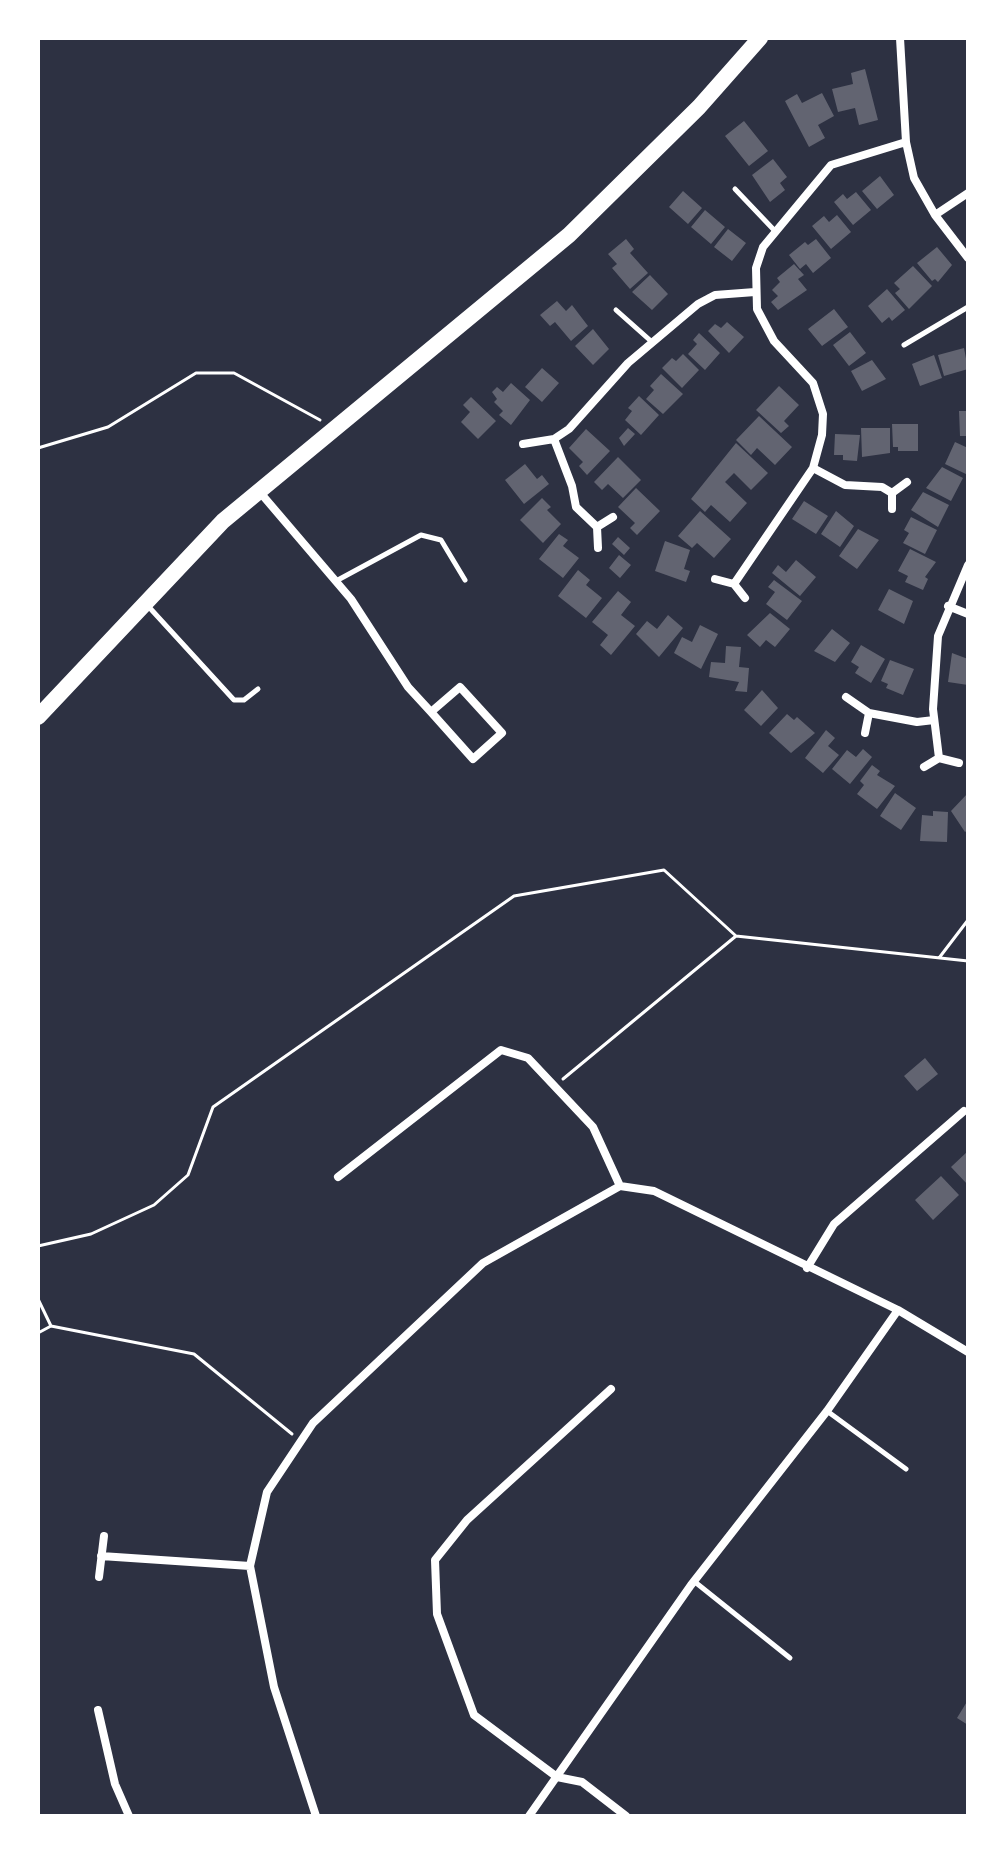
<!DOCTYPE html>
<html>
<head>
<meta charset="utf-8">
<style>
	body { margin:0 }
	#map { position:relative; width:1006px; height:1854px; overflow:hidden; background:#2d3142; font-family:"Times New Roman",serif }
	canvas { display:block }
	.frame { position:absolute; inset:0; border:40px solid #fff; pointer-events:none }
</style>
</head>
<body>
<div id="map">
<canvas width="1006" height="1854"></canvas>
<div class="frame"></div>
</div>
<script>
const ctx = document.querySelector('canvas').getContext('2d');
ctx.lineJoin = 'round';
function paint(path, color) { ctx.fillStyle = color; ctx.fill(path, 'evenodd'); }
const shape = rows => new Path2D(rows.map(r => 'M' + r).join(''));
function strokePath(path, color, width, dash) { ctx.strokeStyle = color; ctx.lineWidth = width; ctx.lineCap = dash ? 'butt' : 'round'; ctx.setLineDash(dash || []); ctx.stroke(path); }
paint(shape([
	[865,69,878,120,859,125,855,108,838,112,832,89,853,84,851,73],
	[822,93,834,116,818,125,825,138,809,147,785,101,797,94,802,103],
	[744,121,768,151,749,166,725,136],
	[773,159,787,177,780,183,785,190,770,202,752,175],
	[880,176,894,195,877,209,862,191],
	[683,191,702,208,688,224,669,207],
	[856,192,871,210,853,225,834,202,843,194,847,199],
	[705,210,725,227,711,244,691,227],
	[837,215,851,232,831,249,812,226,824,216,829,222],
	[728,229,746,243,732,261,714,247],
	[626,239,634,249,630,253,648,273,630,289,612,268,617,264,608,254],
	[816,239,831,258,813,273,806,264,800,269,789,255,805,242,808,245],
	[937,247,952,265,938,282,935,279,932,281,917,263],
	[794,264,804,275,798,279,807,290,778,310,771,302,778,296,772,290,780,282,777,278],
	[913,266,932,286,909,309,895,293,900,289,894,283],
	[650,275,668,294,652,310,632,292],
	[887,289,905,310,892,321,889,317,882,323,868,306],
	[557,301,566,311,572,305,588,326,571,341,555,322,550,326,540,315],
	[834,309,848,327,822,346,808,329],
	[727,322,744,337,729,353,708,331,715,324,721,328],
	[593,329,609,349,593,365,575,346],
	[850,332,866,353,849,366,833,345],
	[699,333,720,353,705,370,688,354,697,344,693,340],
	[964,348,968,369,944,376,938,355],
	[683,354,699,370,682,388,662,368,672,358,676,361],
	[934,355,942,378,920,386,912,364],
	[872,360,886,379,862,391,851,371],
	[542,368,559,383,542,402,525,387],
	[661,374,683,394,663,414,646,399,654,390,650,386],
	[511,383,530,400,511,425,499,415,503,411,494,402,497,399,492,392,497,387,503,392],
	[779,386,799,405,784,421,789,426,781,433,756,410],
	[639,396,659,415,641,435,625,420,632,411,628,408],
	[471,397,496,421,478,439,461,422,470,412,463,405],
	[959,411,968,411,968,436,960,436],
	[759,416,792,447,775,465,757,448,751,455,736,440],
	[892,424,918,424,918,451,898,451,898,447,893,447],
	[628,428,635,434,624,446,619,438],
	[861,428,890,428,890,453,862,457],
	[586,429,610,451,587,475,579,466,583,462,569,448],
	[835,434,860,435,857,461,843,460,843,455,834,455],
	[955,442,968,448,968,475,945,464],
	[736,443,768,473,751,490,734,473,725,482,747,503,730,522,711,505,705,512,691,499],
	[618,457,641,480,623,498,608,484,602,490,594,482],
	[525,464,537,479,542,475,549,484,524,504,505,480],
	[942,467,963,478,951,501,926,488],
	[636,488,660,511,637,535,630,528,635,523,618,507],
	[923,492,949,505,938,527,911,510],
	[542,498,551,507,547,510,561,524,543,543,520,520],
	[804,501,828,516,816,534,792,519],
	[700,511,731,539,714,558,697,543,692,548,678,536],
	[836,511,854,526,840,547,821,534],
	[911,517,937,530,925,554,903,543,909,533,904,530],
	[858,529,879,540,857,569,839,556],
	[559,534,568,540,563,546,579,558,563,578,539,559],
	[618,537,630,548,624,555,612,544],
	[665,541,690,550,684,569,690,571,686,582,655,571],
	[910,549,936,562,925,577,928,579,923,590,905,582,908,576,898,571],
	[619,555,631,565,620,578,609,568],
	[796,560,816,577,800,596,772,573,778,565,786,572],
	[578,570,590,580,586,585,602,598,586,618,558,596],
	[774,580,802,601,787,620,766,604,775,592,768,587],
	[889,589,913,601,904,624,878,610],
	[618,591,631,602,621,615,635,626,611,655,600,645,608,635,592,622],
	[770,613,790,629,775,647,766,640,760,647,747,635],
	[668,615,683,628,659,657,636,634,647,621,657,629],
	[700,625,718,634,701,669,674,653,682,637,692,642],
	[832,629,850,643,835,662,814,651],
	[861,645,885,659,871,683,855,673,859,667,851,662],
	[726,646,741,647,739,667,749,668,747,692,735,691,739,682,709,677,711,662,725,663],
	[952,653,968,659,968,685,948,682],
	[890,660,914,669,903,695,886,688,888,684,881,681],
	[762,690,778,708,761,726,744,710],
	[787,714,794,720,797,717,815,733,791,753,769,733],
	[826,730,835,738,828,746,839,755,823,773,805,758],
	[863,749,872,757,850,784,832,769,847,750,856,757],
	[872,765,880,771,877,775,895,786,877,809,857,794,864,785,860,781],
	[895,793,916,808,901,830,880,816],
	[968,793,968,830,965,832,951,811],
	[933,811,948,812,947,842,920,841,922,815,933,816],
	[925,1058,938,1074,917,1091,904,1076],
	[968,1151,968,1185,951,1167],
	[941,1176,959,1195,933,1220,915,1200],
	[968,1700,968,1725,957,1718]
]), '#626471');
strokePath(shape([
	[913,38,928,38],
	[38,448,108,427,196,373,234,373,320,420],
	[939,958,968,920],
	[563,1079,736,936],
	[38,1246,91,1234,154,1205,188,1175,213,1107,514,896,664,870,736,936,968,961],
	[38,1299,51,1326,194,1354,292,1434],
	[38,1333,51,1326]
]), '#fff', 3);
strokePath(shape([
	[735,189,774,230],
	[616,310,652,342],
	[904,345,968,307],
	[336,581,421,535,441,540,465,580],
	[148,606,234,700,244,700,258,689],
	[827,1411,906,1469],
	[695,1582,790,1658]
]), '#fff', 5);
strokePath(shape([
	[900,38,906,142,914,178,935,215,968,258],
	[935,215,968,193],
	[554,439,572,486,576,507,597,527,598,548],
	[523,444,554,439,569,429,628,363,698,304,715,295,755,292],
	[813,468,845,485,882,487,892,493,892,509],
	[258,490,351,599,408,687,431,712,473,759,502,733,460,687,431,712],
	[892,493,907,482],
	[597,527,613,517],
	[715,579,734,584,813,468,822,435,823,414,813,383,774,341,757,309,756,268,763,247,831,165,906,142],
	[734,584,745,598],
	[948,606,968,614],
	[846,697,869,713,917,722,934,720],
	[865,733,869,713],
	[939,758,959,763],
	[924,767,939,758,933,709,938,636,968,565],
	[338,1177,501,1050,528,1058,593,1127,620,1186],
	[807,1268,834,1224,964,1111],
	[611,1389,467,1520,435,1560,437,1614,474,1715,557,1777,582,1782,626,1816],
	[101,1556,250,1566],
	[99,1577,104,1536],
	[98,1710,115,1784,129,1816],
	[316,1816,274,1687,250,1566,267,1492,313,1423,483,1263,620,1186,654,1191,898,1310,968,1352],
	[529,1816,691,1585,827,1411,898,1310]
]), '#fff', 8);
strokePath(shape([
	[38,717,223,521,569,235,699,107,760,38]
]), '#fff', 16);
</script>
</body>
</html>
